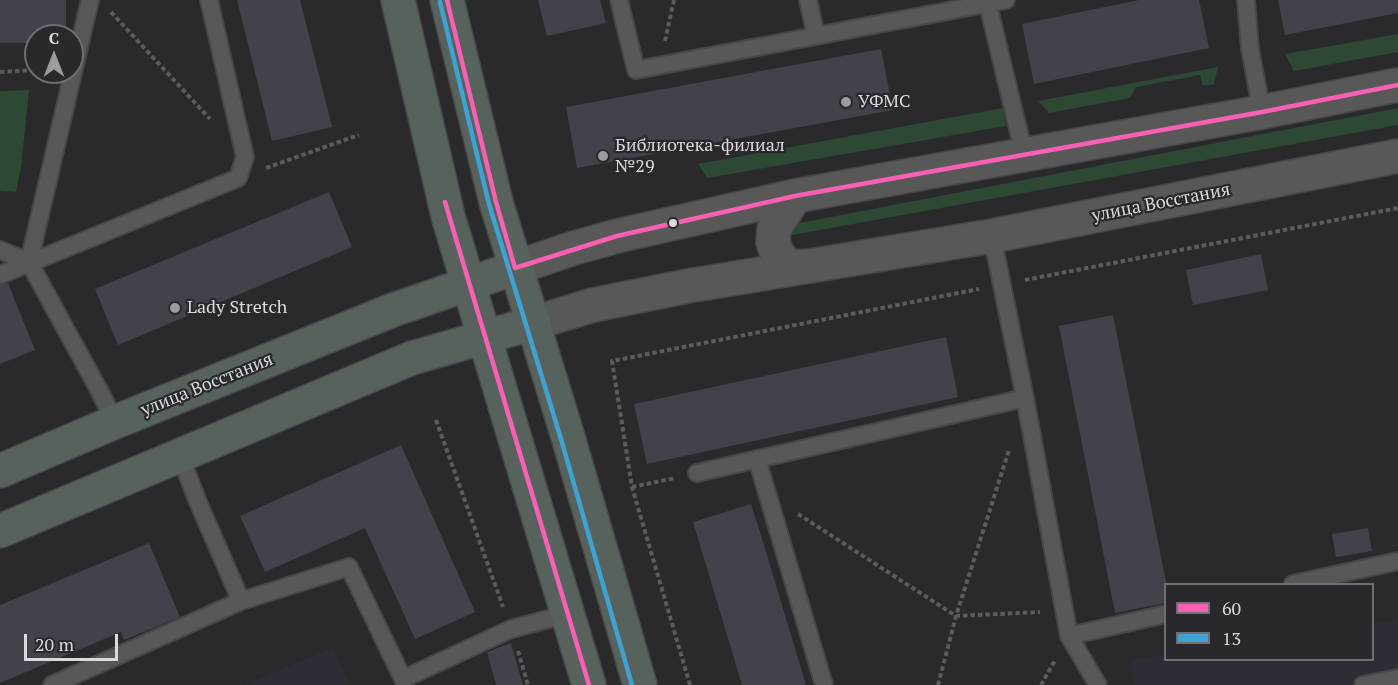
<!DOCTYPE html>
<html>
<head>
<meta charset="utf-8">
<style>
	body { margin:0 }
	#map { position:relative; width:1398px; height:685px; overflow:hidden; background:#2a292b; font-family:"PT Serif",serif }
	canvas { display:block }
	.legend { position:absolute; left:1164px; top:583px; width:210px; height:78px; box-sizing:border-box; background:#29282c; border:2px solid #706f72; margin:0; padding:8px 10px; list-style:none; font-size:18px; color:#dad9db }
	.legend li { display:flex; align-items:center; gap:12px; height:30px }
	.legend b { width:30px; border:2px solid #706f72 }
	.north { position:absolute; left:24px; top:24px; width:60px; height:60px; box-sizing:border-box; background:#29282c; border:2px solid #706f72; border-radius:50%; rotate:0deg; font-size:16px; font-weight:700; line-height:24px; text-align:center; color:#dad9db }
	.north::after { content:''; display:block; margin:auto; width:21px; height:27px; background:#9c9b9d; clip-path:polygon(50% 0,100% 100%,50% 72%,0 100%) }
	.scale { position:absolute; left:24px; top:634px; width:94px; height:27px; box-sizing:border-box; border:3px solid #dad9db; border-top:0; padding-left:8px; font-size:18px; line-height:21px; white-space:nowrap; color:#dad9db; -webkit-text-stroke:4px #29282c; paint-order:stroke }
</style>
</head>
<body>
<div id="map">
<canvas width="1398" height="685"></canvas>
<ul class="legend">
<li><b style="height:8px;background:#f860b3"></b>60</li>
<li><b style="height:8px;background:#3fa2d3"></b>13</li>
</ul>
<div class="north">С</div>
<div class="scale">20 m</div>
</div>
<script>
const ctx = document.querySelector('canvas').getContext('2d');
ctx.lineJoin = 'round';
function paint(path, color) { ctx.fillStyle = color; ctx.fill(path, 'evenodd'); }
const shape = rows => new Path2D(rows.map(r => 'M' + r).join(''));
function strokePath(path, color, width, dash) { ctx.strokeStyle = color; ctx.lineWidth = width; ctx.lineCap = dash ? 'butt' : 'round'; ctx.setLineDash(dash || []); ctx.stroke(path); }
function write(font, color, halo, rows, align = 'center') {
  ctx.font = font + ' "PT Serif",serif'; ctx.lineWidth = 4.5; ctx.setLineDash([]); ctx.textBaseline = 'middle'; ctx.strokeStyle = halo; ctx.fillStyle = color; for (const [text, x, y, turn = 0] of rows) {
    ctx.save(); ctx.translate(x, y); ctx.rotate((+turn || 0) * Math.PI / 180); ctx.textAlign = isNaN(turn) ? turn : align; if (halo) ctx.strokeText(text, 0, 0); ctx.fillText(text, 0, 0); ctx.restore();
  }
}
paint(shape([
	[1398,620,1398,685,1134,685,1130,660,1165,655,1166,660,1372,660,1373,623],
	[334,647,349,685,244,685]
]), '#2f2c35');
paint(shape([
	[1398,34,1398,52,1294,71,1285,54],
	[1218,67,1214,84,1203,86,1200,75,1136,87,1130,98,1049,113,1038,101],
	[29,90,21,168,16,192,0,191,0,91],
	[1003,108,1006,126,707,178,698,164],
	[1398,108,1398,125,787,236,784,226]
]), '#2d4835');
paint(shape([
	[0,0,66,0,66,36,36,36,36,43,0,43],
	[237,0,300,0,332,127,272,141],
	[538,0,600,0,606,23,547,36],
	[1139,0,1199,0,1209,48,1034,84,1022,24],
	[1278,0,1398,0,1398,13,1285,35],
	[881,49,893,110,577,168,566,107],
	[329,192,352,247,118,345,95,289],
	[1261,254,1268,290,1193,305,1186,270],
	[8,283,35,350,0,364,0,285],
	[1113,315,1166,582,1166,603,1115,613,1059,326],
	[946,337,958,397,647,464,634,404],
	[401,445,475,612,415,639,365,528,265,572,240,516],
	[751,504,760,532,806,685,742,685,712,585,693,522],
	[1368,528,1372,551,1336,557,1332,534],
	[149,543,180,617,124,640,121,632,0,683,0,605],
	[511,643,523,685,496,685,487,652]
]), '#45414a');
const lane = shape([
	[619,0,636,70,1006,0],
	[808,0,816,36],
	[987,0,1024,154],
	[1246,0,1250,49,1262,112],
	[992,236,1025,398,1069,636],
	[0,250,29,262,100,392,115,422],
	[29,262,90,0],
	[0,275,238,178,245,157,209,0],
	[180,456,198,502,241,601,349,567,403,679,511,629,568,614],
	[757,459,824,685],
	[697,473,1025,398],
	[1293,584,1398,561],
	[52,685,241,601],
	[1098,685,1069,636,1166,614],
	[1363,685,1398,678]
]);
const secondary = shape([
	[795,196,774,229,773,242,777,253,784,262,793,267,811,266],
	[515,268,574,248,617,236,795,196,1262,112,1398,85],
	[534,323,593,305,688,286,992,236,1398,156]
]);
const primary = shape([
	[398,0,448,216,589,685],
	[447,0,496,202,568,437,640,685],
	[0,471,115,422,393,310,515,268],
	[0,531,412,358,534,323]
]);
strokePath(lane, '#474648', 20);
strokePath(secondary, '#474648', 36);
strokePath(primary, '#474648', 36);
strokePath(shape([
	[111,12,210,119],
	[665,41,674,0],
	[0,72,36,70],
	[266,168,359,135],
	[1025,280,1398,208],
	[436,420,503,607],
	[632,487,675,478],
	[798,514,956,616,1040,612],
	[518,651,528,685],
	[690,685,632,487,612,361,979,289],
	[938,685,956,616,1009,450],
	[1041,685,1055,660]
]), '#5c5c5d', 4, [4.5, 3]);
strokePath(lane, '#585859', 16);
strokePath(secondary, '#585859', 33);
strokePath(primary, '#58625d', 33);
strokePath(shape([
	[447,0,496,202,515,268,617,236,795,196,1262,112,1398,85],
	[445,202,589,685]
]), '#f860b3', 4.5);
strokePath(shape([
	[440,2,489,204,561,439,632,685]
]), '#3fa2d3', 4.5);
for (const [x, y, r, color] of [
	[846,102,6,"#9c9b9d"],
	[603,156,6,"#9c9b9d"],
	[673,223,5,"#dad9db"],
	[175,308,6,"#9c9b9d"]
]) { const dot = new Path2D(); dot.arc(x, y, r, 0, 2 * Math.PI); ctx.fillStyle = color; ctx.fill(dot); strokePath(dot, '#29282c', 2); }
write('18px', '#dad9db', '#29282c', [
	["УФМС",858,102],
	["Библиотека-филиал",615,146],
	["№29",615,167],
	["Lady Stretch",187,308]
], 'left');
write('18px', '#dad9db', '#29282c', [
	["улица Восстания",1161,203,-11],
	["улица Восстания",207,385,-22]
]);
</script>
</body>
</html>
